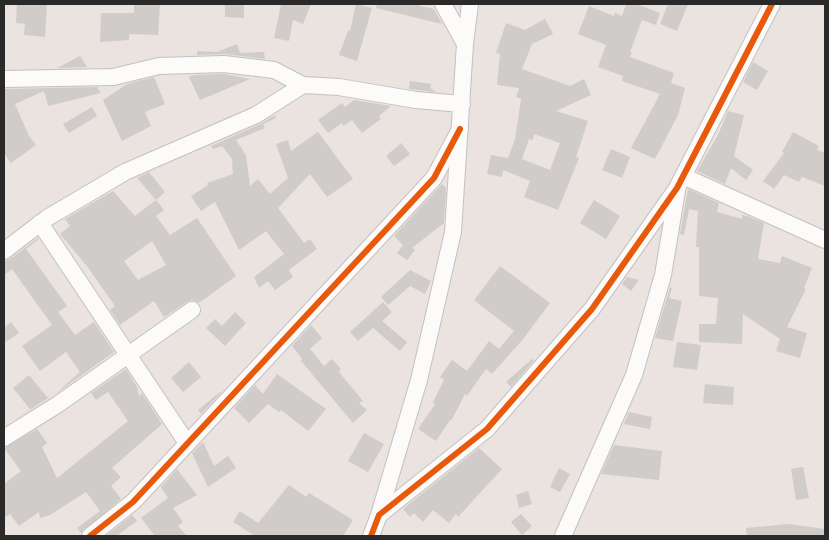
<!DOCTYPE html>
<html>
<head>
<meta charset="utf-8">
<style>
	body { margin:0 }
	#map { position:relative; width:829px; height:540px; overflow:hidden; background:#eae3df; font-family:"Varela Round",sans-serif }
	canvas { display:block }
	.frame { position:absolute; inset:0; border:5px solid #2a2a2a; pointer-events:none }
</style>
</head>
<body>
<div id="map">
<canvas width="829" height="540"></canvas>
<div class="frame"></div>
</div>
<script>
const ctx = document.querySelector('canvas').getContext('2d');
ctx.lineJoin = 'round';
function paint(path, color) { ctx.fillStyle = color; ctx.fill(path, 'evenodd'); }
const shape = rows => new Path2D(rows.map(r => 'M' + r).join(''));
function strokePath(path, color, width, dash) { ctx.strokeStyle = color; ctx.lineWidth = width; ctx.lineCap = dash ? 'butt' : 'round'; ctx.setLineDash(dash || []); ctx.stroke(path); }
paint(shape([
	[17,4,47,4,45,37,24,35,25,24,16,23],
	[134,4,160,4,158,35,129,34,129,40,100,42,101,13,134,13],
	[225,4,244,4,244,18,225,17],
	[281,4,311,4,303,24,293,20,289,41,274,38],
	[356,4,372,8,357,61,339,55,348,31,350,31],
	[377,4,420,4,420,6,434,9,442,24,376,8],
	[626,4,637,4,660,13,656,25,642,20,630,52,632,52,630,57,674,73,671,83,685,88,678,115,655,159,631,148,660,94,622,81,623,76,598,67,606,45,578,34,589,6,614,16,615,13,622,16],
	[668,4,688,4,677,31,660,24],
	[545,19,553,34,532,44,522,69,570,86,584,79,591,95,556,111,588,121,576,157,579,158,558,210,524,197,530,181,503,170,502,177,487,174,491,155,508,158,515,139,521,99,516,97,519,88,497,85,500,54,496,53,506,23,525,30],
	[534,134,560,143,550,170,522,159,529,139,533,140],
	[237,44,240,53,264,52,265,59,225,54,197,55,197,51,217,52],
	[80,56,87,67,57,68],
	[753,62,768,71,757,90,743,82],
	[224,74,250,79,200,100,189,77,194,75],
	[154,77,165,104,145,112,151,126,122,141,103,100,127,84],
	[410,81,431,84,430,88,436,92,409,89],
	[97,87,101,93,48,106,44,91,15,104,29,136,36,145,11,163,4,153,4,89],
	[354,100,391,106,379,116,381,119,362,133,352,120,343,126,342,123,328,133,318,120,342,103,345,107],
	[92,107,97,116,69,133,63,124],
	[728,111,744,115,734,156,753,170,746,180,731,168,725,184,697,171,718,135],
	[275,115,276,118,263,124,265,128,236,140,246,155,250,186,258,179,270,194,288,178,276,144,288,140,291,151,318,132,353,179,327,197,310,174,278,208,304,243,310,239,317,249,289,270,293,277,275,290,268,281,259,288,254,277,284,254,266,231,239,250,215,202,201,211,191,196,208,185,207,183,233,174,232,159,222,146,213,149,211,146,260,124],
	[793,132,819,146,817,150,825,153,825,186,802,177,799,182,784,175,774,189,763,181,784,153,782,152],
	[401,143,410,154,394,166,386,156],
	[611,149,630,157,622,178,602,170],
	[149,172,165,192,156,200,137,178],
	[442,184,446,188,444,223,412,248,415,250,407,260,397,253,403,245,394,236],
	[688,189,719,203,717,212,742,219,742,215,747,216,764,223,758,259,780,263,782,256,812,268,804,288,806,289,787,327,807,333,800,358,776,351,780,339,743,314,742,344,699,342,699,324,716,324,718,298,699,296,699,247,696,247,698,211,689,209,684,235,680,234],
	[113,191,135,216,156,200,164,210,156,216,170,235,197,218,236,276,199,303,192,300,187,302,164,317,154,301,120,325,110,310,115,306,86,265,60,234,70,226,65,219],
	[152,241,166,265,138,280,124,261],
	[594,200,620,216,606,239,580,223],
	[38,238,39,239,26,249,67,306,58,312,75,335,94,322,114,352,54,395,80,372,66,352,40,371,22,346,52,325,12,269,4,275,4,261,10,259],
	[500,266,550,303,524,338,492,374,486,369,467,396,465,394,451,421,450,420,436,441,418,429,435,404,433,402,444,380,440,377,452,360,467,371,489,341,499,349,514,331,474,300],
	[410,270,431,281,425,294,410,286,388,305,381,297],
	[627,277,639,280,631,291,622,284],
	[670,287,672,288,669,298,682,301,673,341,655,338],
	[383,302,392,312,382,321,407,342,400,351,373,328,358,341,350,332],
	[235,312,246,323,225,346,206,328,215,319,222,326],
	[11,322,19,333,4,343,4,328],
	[311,325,322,338,310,349,324,366,332,359,341,369,339,372,363,401,359,403,367,410,353,423,301,361,302,359,292,346],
	[677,342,701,345,697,370,673,367],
	[532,359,534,360,511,387,506,382],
	[189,362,201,377,183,392,171,378],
	[126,369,137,387,139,396,142,393,162,424,112,468,121,477,111,486,121,499,81,533,77,528,100,511,86,492,50,515,40,518,39,512,19,526,10,514,4,518,4,484,21,471,4,448,37,429,47,443,42,447,57,478,128,421,108,392,96,400,91,393],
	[277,374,326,409,308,431,281,410,279,412,268,404,249,423,234,408,255,385,263,394],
	[29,375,48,398,53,395,20,416,30,409,13,388],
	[705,384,734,387,733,405,703,403],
	[220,392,221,393,201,414,198,410],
	[629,412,652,417,650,429,624,424],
	[364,433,384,444,368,472,348,461],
	[203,442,214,466,228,456,236,468,208,487,192,453],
	[614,445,662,451,659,480,601,474],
	[479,448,502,469,458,517,456,514,449,523,433,510,423,522,414,513,410,517,403,509],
	[803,467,809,498,796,500,791,469],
	[559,468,570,474,560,492,550,487],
	[177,469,197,495,173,508,183,522,178,526,187,536,155,536,141,518,168,498,161,487],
	[289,485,306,497,309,493,353,520,343,536,255,536,233,522,240,511,258,523],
	[528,491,532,504,519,508,516,495],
	[521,514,532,526,522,535,511,522],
	[132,515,137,521,116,536,106,536],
	[789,524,825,529,825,536,747,536,746,528]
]), '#d0ccc9');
const minor = shape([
	[443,4,465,44],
	[4,79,113,77,159,66,224,64,274,70,303,85],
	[683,176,825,240],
	[40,223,187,443],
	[4,251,47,218,125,172,256,115,303,85,339,87,416,100,462,104],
	[4,438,57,405,192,310],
	[379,515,419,380,453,232,465,44,470,4],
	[90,536,133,502,434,178,460,129],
	[371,536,379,515,487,429,592,309,677,188,772,4],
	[563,536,634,375,663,275,677,191]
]);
strokePath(minor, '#c3c1c1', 18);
strokePath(minor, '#fcfbfa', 16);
strokePath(shape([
	[90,536,133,502,434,178,460,129],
	[371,536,379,515,487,429,592,309,677,188,772,4]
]), '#e8590c', 6);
</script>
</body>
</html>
